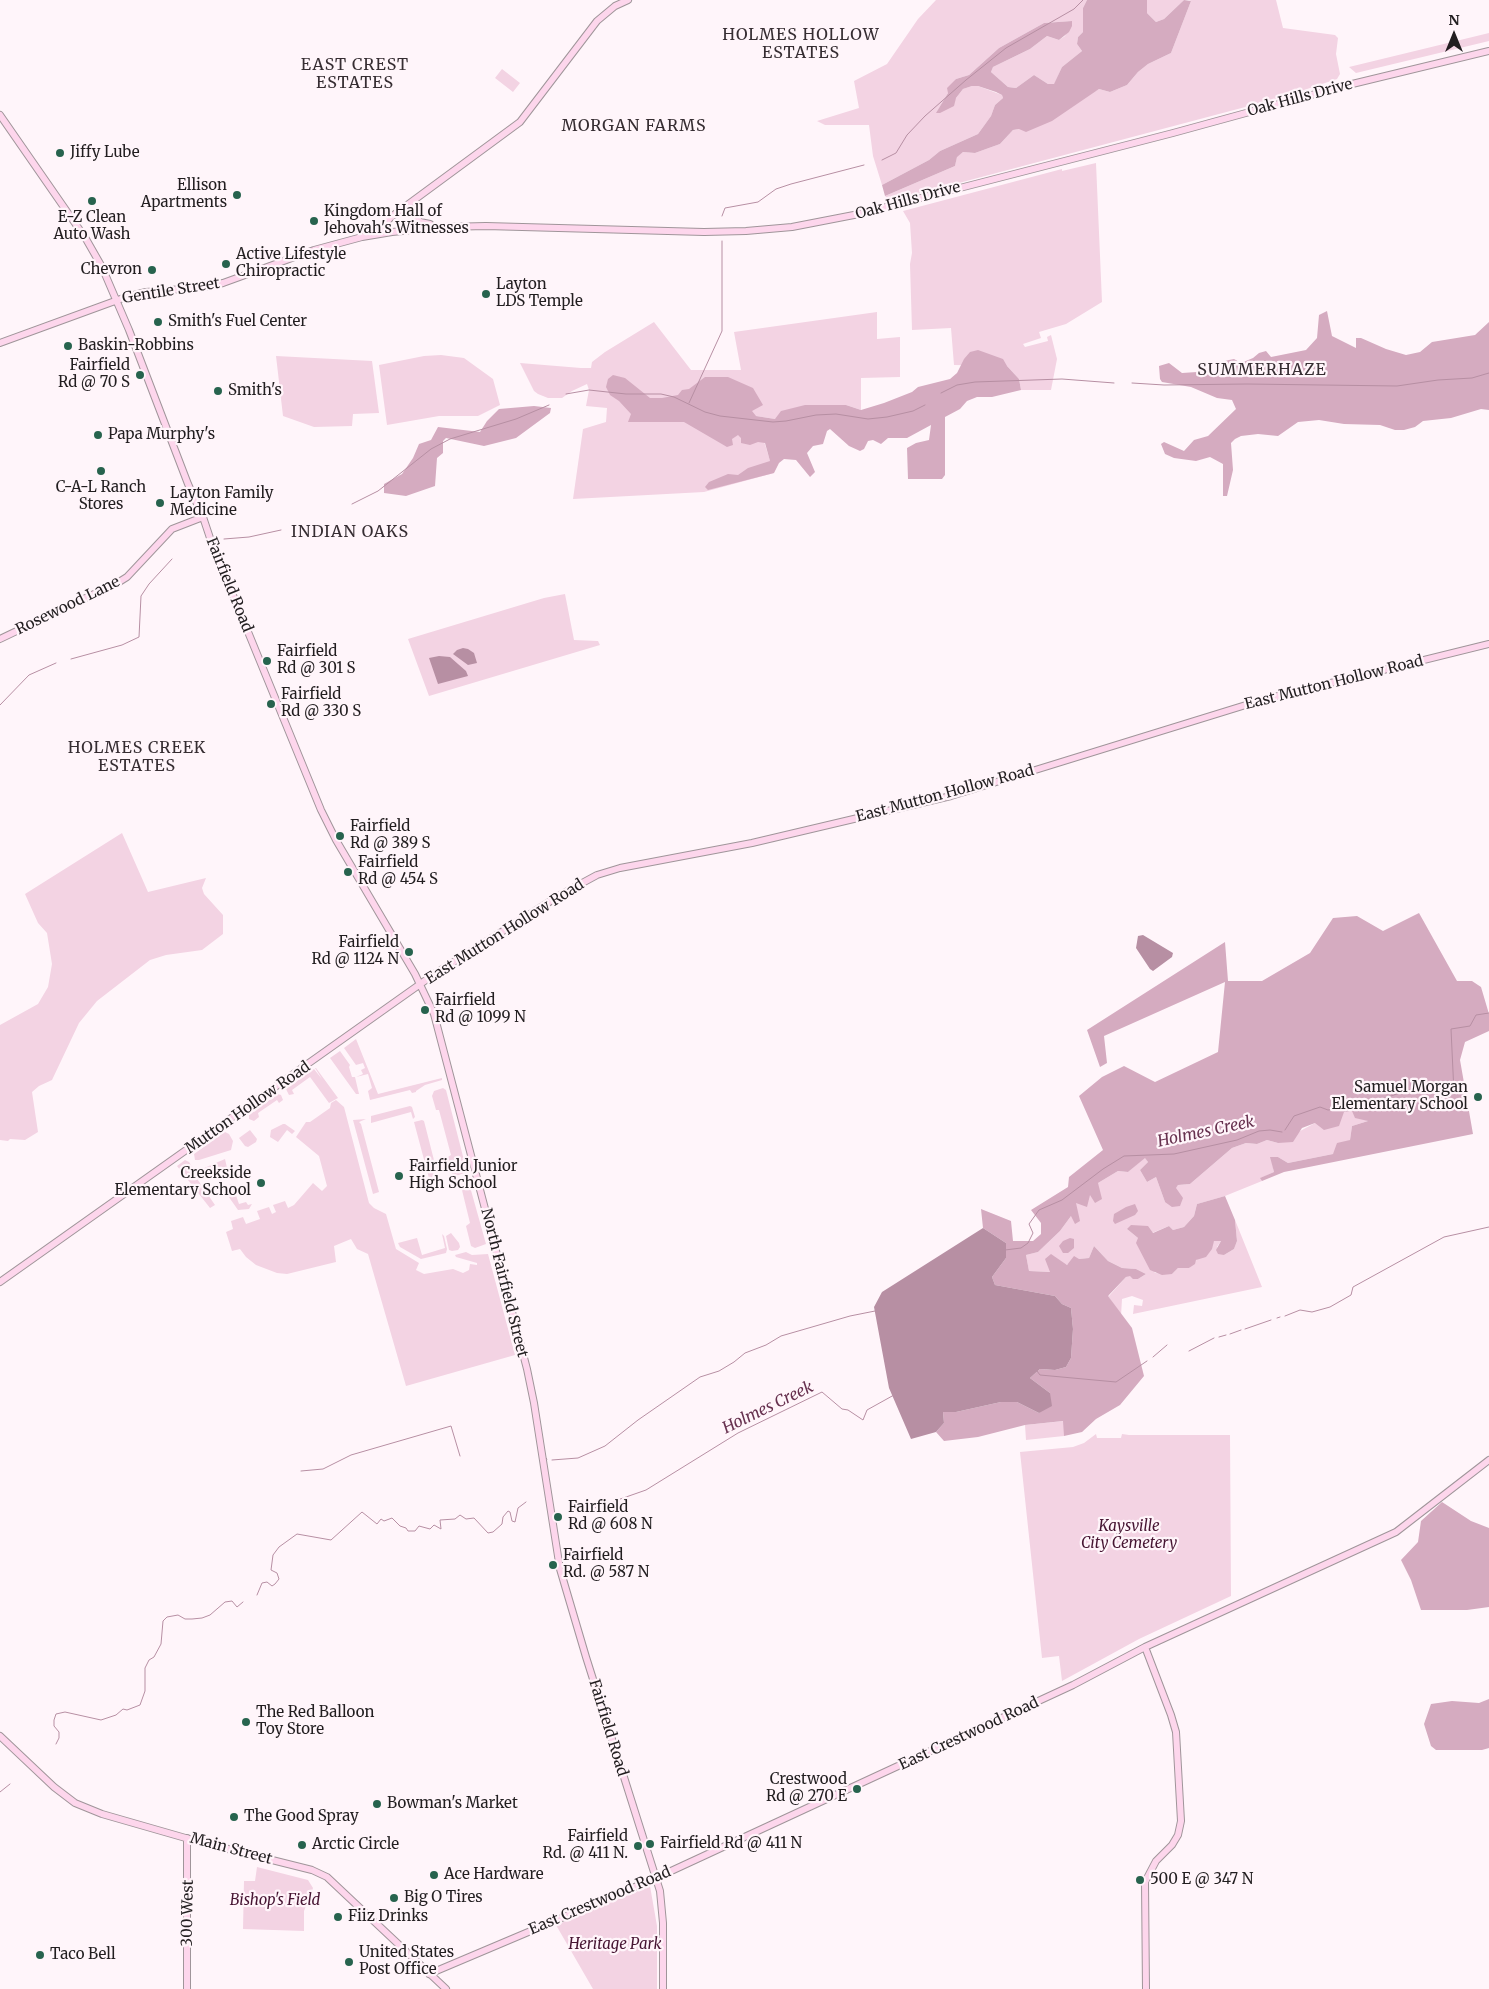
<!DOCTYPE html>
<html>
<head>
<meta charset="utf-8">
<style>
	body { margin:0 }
	#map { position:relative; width:1489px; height:1989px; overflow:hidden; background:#fff5fa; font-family:Merriweather,serif }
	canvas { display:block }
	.north { position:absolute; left:1429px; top:10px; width:50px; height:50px; -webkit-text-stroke:4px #fff5fa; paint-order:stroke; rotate:0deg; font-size:14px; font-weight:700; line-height:20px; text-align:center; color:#221e20 }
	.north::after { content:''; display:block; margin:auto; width:18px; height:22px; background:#221e20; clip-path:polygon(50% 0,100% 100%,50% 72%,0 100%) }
</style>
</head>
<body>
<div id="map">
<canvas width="1489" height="1989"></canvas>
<div class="north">N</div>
</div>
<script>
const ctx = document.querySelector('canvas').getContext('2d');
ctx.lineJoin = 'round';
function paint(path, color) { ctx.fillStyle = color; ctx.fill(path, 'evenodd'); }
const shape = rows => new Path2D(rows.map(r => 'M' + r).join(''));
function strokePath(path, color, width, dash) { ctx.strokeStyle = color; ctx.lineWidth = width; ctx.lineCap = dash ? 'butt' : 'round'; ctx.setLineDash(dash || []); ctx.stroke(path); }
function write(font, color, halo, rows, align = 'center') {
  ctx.font = font + ' Merriweather,serif'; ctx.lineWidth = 4.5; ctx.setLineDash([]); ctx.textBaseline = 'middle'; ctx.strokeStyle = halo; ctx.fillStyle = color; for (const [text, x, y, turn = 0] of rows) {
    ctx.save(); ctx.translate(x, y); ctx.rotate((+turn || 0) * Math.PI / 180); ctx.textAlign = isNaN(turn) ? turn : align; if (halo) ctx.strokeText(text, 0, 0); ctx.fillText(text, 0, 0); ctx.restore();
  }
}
paint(shape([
	[936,0,1087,0,1083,8,1083,32,1078,37,1077,44,1082,51,1062,67,1054,85,1048,84,1034,75,1016,88,1008,87,991,72,993,67,1030,49,1047,36,1059,40,1065,36,1072,21,1044,23,999,48,969,75,956,79,937,112,956,98,963,89,972,86,978,86,1002,95,1003,98,995,105,991,116,978,134,940,151,929,160,882,185,873,156,869,125,825,125,817,121,859,108,854,81,887,64,918,19],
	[1147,0,1184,0,1164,19,1156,22,1147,13],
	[1189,0,1276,0,1283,28,1335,35,1338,38,1336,54,1340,74,1337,79,1283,97,891,201,885,196,955,166,957,156,963,152,975,153,1000,144,1013,130,1019,129,1099,89,1110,92,1127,85,1138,72,1148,64,1171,53,1191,1],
	[1489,33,1489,41,1356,73,1349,67],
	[502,69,520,83,513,92,495,78],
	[1096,163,1102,302,1066,324,1039,332,1041,338,1023,344,1025,347,1048,341,1047,337,1051,335,1057,359,1051,390,1021,390,1019,379,1007,366,954,365,951,328,912,330,910,264,912,253,910,223,903,211,1062,169,1062,171],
	[877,312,877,339,900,337,900,377,861,378,861,410,846,405,775,419,756,416,774,473,704,492,573,499,583,429,606,422,607,408,586,406,589,390,587,384,572,391,562,398,548,398,538,394,534,391,520,363,581,368,591,368,592,362,605,352,654,322,691,370,741,370,734,332],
	[441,355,464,358,493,379,500,405,478,416,439,416,387,425,379,365,424,356],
	[276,356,372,361,379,413,353,414,352,426,314,427,283,416],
	[565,594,574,640,598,641,600,645,429,696,408,639,544,598],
	[122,833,148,892,206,878,202,888,204,894,223,915,223,934,202,950,166,955,150,960,97,1001,79,1023,52,1080,39,1086,32,1092,38,1132,25,1140,10,1139,8,1141,0,1140,0,1025,38,1004,48,987,52,964,47,933,38,923,25,894],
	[356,1039,378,1094,442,1078,442,1080,425,1085,416,1091,416,1092,412,1093,410,1090,370,1100,368,1091,372,1088,368,1074,356,1077,363,1074,361,1070,365,1068,363,1063,356,1065,344,1048],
	[340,1051,350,1065,349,1067,352,1077,355,1077,359,1094,356,1094,330,1058],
	[315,1068,316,1068,338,1098,329,1103,310,1077,292,1090,294,1094,289,1095,286,1089,314,1069,322,1079],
	[443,1088,446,1090,467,1172,453,1177,448,1157,451,1155,439,1110,436,1110,432,1096,434,1091],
	[278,1094,281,1095,283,1100,279,1103,277,1100,258,1113,259,1117,254,1121,249,1119,249,1115],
	[336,1100,344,1107,369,1203,374,1208,386,1214,396,1249,419,1263,416,1270,424,1274,453,1269,463,1273,469,1270,470,1264,477,1265,477,1263,456,1257,455,1255,466,1252,472,1255,488,1254,515,1355,406,1386,368,1254,357,1249,351,1239,334,1246,336,1262,287,1274,277,1273,256,1265,246,1257,240,1249,232,1251,226,1232,233,1229,231,1221,243,1217,246,1224,260,1219,257,1211,269,1207,272,1214,276,1212,273,1205,285,1201,288,1208,294,1205,313,1183,322,1191,327,1186,319,1156,296,1137,306,1122,310,1122,330,1108,331,1103],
	[410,1106,412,1107,415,1117,413,1119,411,1112,371,1123,371,1116],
	[1352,1111,1368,1121,1352,1126,1350,1140,1333,1154,1288,1163,1278,1157,1271,1157,1274,1172,1261,1178,1262,1181,1225,1196,1197,1204,1194,1216,1184,1227,1173,1230,1169,1226,1152,1233,1127,1229,1138,1238,1155,1273,1172,1274,1178,1268,1189,1268,1214,1241,1221,1241,1217,1247,1224,1255,1234,1249,1237,1241,1235,1220,1262,1287,1133,1314,1134,1305,1142,1306,1143,1300,1132,1296,1122,1299,1121,1316,1104,1290,1109,1296,1126,1277,1130,1275,1138,1279,1146,1274,1136,1269,1122,1268,1108,1261,1094,1246,1089,1258,1079,1259,1051,1272,1029,1271,1026,1255,1038,1252,1060,1231,1071,1216,1076,1202,1090,1194,1098,1183,1118,1171,1128,1172,1145,1157,1148,1162,1140,1170,1147,1182,1156,1177,1165,1202,1178,1185,1190,1184,1232,1148,1246,1143,1257,1144,1267,1140,1278,1143,1315,1123,1344,1112],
	[366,1119,359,1122,361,1124,379,1192,373,1194,353,1120],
	[422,1120,424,1121,436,1168,430,1182,414,1122],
	[283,1124,285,1124,295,1131,292,1134,287,1130,278,1142,270,1137,271,1130],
	[250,1130,257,1139,256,1142,248,1147,245,1146,239,1138],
	[225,1132,229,1134,233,1141,231,1150,199,1160,195,1160,194,1154],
	[225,1159,227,1168,211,1174,211,1177,207,1176,202,1169],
	[185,1160,189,1162,195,1171,193,1173,215,1205,210,1208,177,1166],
	[467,1176,486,1244,475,1248,471,1246,466,1226,470,1223,460,1182,455,1183,453,1179],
	[230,1184,232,1184,239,1204,246,1202,248,1205,252,1204,249,1209,238,1210,226,1193],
	[451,1233,459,1243,460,1247,458,1250,452,1251,449,1250,446,1236],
	[442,1234,444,1236,447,1249,446,1253,421,1259,400,1247,398,1243,417,1238,422,1255,445,1248],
	[1064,1421,1064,1436,1026,1440,1025,1425],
	[1096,1434,1097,1438,1121,1438,1122,1434,1129,1435,1230,1435,1231,1596,1139,1639,1062,1681,1059,1656,1042,1658,1020,1452,1073,1447,1084,1443],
	[257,1867,308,1880,313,1888,304,1911,304,1931,243,1929,244,1881,255,1881],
	[650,1886,657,1926,657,1989,593,1989,556,1925]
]), '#f3d3e3');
paint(shape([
	[1087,0,1147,0,1147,13,1156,22,1164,19,1184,0,1191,1,1171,53,1148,64,1138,72,1127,85,1110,92,1099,89,1052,121,1026,132,1019,129,1013,130,1000,144,975,153,963,152,957,157,955,166,885,196,882,185,929,160,940,151,978,134,991,116,995,105,1003,98,1002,95,996,92,978,86,972,86,963,89,956,98,954,106,940,113,936,113,948,93,947,88,956,79,969,75,999,48,1044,23,1072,21,1072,26,1069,32,1059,40,1047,36,1030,49,993,67,991,72,1008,87,1016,88,1034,75,1048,84,1054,84,1062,67,1082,51,1077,44,1078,37,1083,32,1083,8],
	[1327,311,1332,336,1356,348,1356,338,1361,338,1386,349,1406,355,1420,352,1432,342,1475,335,1489,322,1489,410,1481,409,1451,418,1423,421,1415,427,1404,430,1395,430,1380,425,1344,424,1319,420,1298,422,1278,436,1258,434,1241,436,1235,439,1231,443,1233,470,1227,496,1223,496,1223,464,1210,457,1196,461,1174,458,1165,454,1161,444,1164,442,1184,451,1194,440,1208,436,1236,409,1232,400,1217,398,1191,387,1162,382,1160,379,1159,366,1169,363,1182,373,1197,372,1202,361,1209,367,1214,374,1224,369,1225,361,1229,360,1234,359,1241,363,1253,358,1259,353,1266,351,1271,357,1306,350,1317,338,1319,315],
	[978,350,1003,359,1007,366,1019,379,1021,390,992,397,977,397,967,401,960,409,945,417,945,475,942,479,908,479,907,448,916,443,929,440,931,425,907,438,888,438,881,444,873,440,868,441,864,449,860,451,849,446,830,429,827,431,823,444,813,446,807,453,815,472,810,477,796,460,784,459,779,463,774,473,708,490,705,487,709,482,728,474,738,475,748,468,770,461,765,443,758,442,750,445,741,443,741,438,738,435,732,439,733,445,727,447,684,422,628,422,631,414,619,401,610,395,606,387,608,379,613,375,625,378,650,398,662,398,678,395,682,390,689,389,705,377,728,377,753,388,763,405,752,411,756,416,775,419,781,411,805,405,846,405,861,410,884,403,912,392,918,387,950,379,957,373,964,359,970,352],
	[534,406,551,408,550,413,516,438,484,446,446,438,443,441,443,453,437,458,435,486,406,496,384,493,384,484,402,474,413,458,419,444,431,440,438,427,480,432,487,421,499,409],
	[1419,913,1457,981,1472,981,1481,987,1489,1014,1489,1031,1465,1042,1460,1060,1473,1134,1284,1172,1262,1181,1260,1178,1274,1172,1270,1157,1278,1157,1288,1163,1333,1154,1337,1143,1350,1140,1352,1126,1368,1121,1355,1118,1352,1111,1344,1112,1339,1126,1324,1130,1315,1123,1302,1128,1293,1142,1278,1143,1267,1140,1257,1144,1246,1143,1232,1148,1190,1184,1178,1185,1176,1188,1183,1198,1180,1206,1172,1207,1165,1202,1156,1177,1147,1182,1140,1170,1148,1162,1145,1158,1128,1172,1118,1171,1098,1183,1102,1199,1095,1203,1090,1195,1087,1207,1076,1203,1080,1221,1075,1224,1071,1216,1060,1231,1038,1252,1026,1255,1029,1271,1050,1272,1045,1259,1051,1254,1067,1265,1074,1256,1079,1259,1089,1258,1094,1246,1108,1261,1122,1268,1136,1269,1146,1274,1138,1279,1133,1279,1130,1276,1126,1277,1108,1296,1132,1328,1144,1376,1120,1405,1096,1419,1082,1432,1064,1436,1063,1421,1025,1425,978,1437,944,1441,936,1432,944,1423,943,1412,956,1412,1001,1402,1017,1402,1039,1413,1050,1393,1030,1378,1040,1369,1055,1370,1066,1367,1071,1358,1073,1329,1071,1308,1062,1304,1055,1296,995,1285,992,1277,1006,1258,1006,1243,983,1228,981,1209,1011,1221,1013,1241,1033,1241,1041,1234,1041,1223,1031,1210,1068,1187,1069,1177,1103,1150,1079,1096,1102,1077,1124,1066,1155,1082,1218,1052,1225,982,1104,1036,1107,1063,1100,1067,1087,1030,1225,942,1228,981,1262,981,1310,953,1333,918,1357,916,1383,931],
	[1225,1196,1235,1220,1237,1241,1234,1249,1224,1255,1218,1254,1216,1250,1221,1241,1214,1241,1212,1249,1206,1257,1196,1260,1195,1264,1189,1268,1178,1268,1172,1274,1162,1275,1150,1270,1136,1243,1138,1238,1127,1229,1131,1225,1148,1226,1153,1233,1169,1226,1173,1230,1184,1227,1194,1216,1197,1204],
	[1135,1204,1138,1211,1135,1215,1115,1224,1113,1221,1114,1214,1126,1207],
	[1070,1238,1074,1239,1074,1248,1068,1253,1063,1253,1059,1246,1063,1241],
	[1442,1502,1471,1521,1489,1528,1489,1607,1467,1610,1421,1610,1411,1580,1401,1560,1418,1542,1421,1521],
	[1489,1699,1489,1748,1482,1750,1436,1750,1431,1746,1424,1724,1431,1704,1452,1701,1479,1703]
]), '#d5abc0');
paint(shape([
	[463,648,468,649,474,653,477,663,468,665,453,654,457,650],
	[439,656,450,657,466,671,468,676,438,684,429,658],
	[1143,935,1173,953,1172,957,1153,971,1150,969,1136,948,1138,936],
	[983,1228,1006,1243,1006,1258,992,1277,995,1285,1055,1296,1062,1304,1071,1308,1073,1329,1071,1358,1066,1367,1055,1370,1040,1369,1030,1378,1050,1393,1052,1406,1039,1413,1017,1402,1001,1402,956,1412,943,1412,944,1423,936,1432,911,1439,889,1388,874,1307,882,1292]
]), '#b78fa3');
strokePath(shape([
	[882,160,896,153,907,135,925,116,966,80,1006,48,1074,9,1083,0],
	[722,216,725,208,758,202,776,189,791,184,864,165],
	[1132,383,1164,385,1247,384,1397,386,1438,380,1472,378,1489,373],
	[941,393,957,385,975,382,1062,379,1114,383],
	[566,394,589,390,626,394,661,394,674,397,705,412,720,416,773,422,786,421,816,415,836,414,868,419,887,417,913,411,925,405],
	[689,403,722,331,722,241],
	[352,504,378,491,431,449,450,439,516,419,549,405],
	[224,539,249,537,281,530],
	[71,659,122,645,139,637,141,596,149,584,172,559],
	[0,705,29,675,56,663],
	[1348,1108,1353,1109,1417,1087,1431,1087,1439,1093,1454,1093,1451,1029,1470,1026,1476,1015,1489,1013],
	[1285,1130,1294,1116,1320,1107,1328,1110,1346,1108],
	[1005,1250,1021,1248,1028,1243,1033,1233,1029,1224,1039,1210,1062,1200,1103,1169,1124,1156,1174,1154,1237,1140,1259,1131,1270,1130,1282,1132],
	[1285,1316,1300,1310,1312,1312,1330,1307,1351,1295,1353,1287,1444,1237,1489,1227],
	[1277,1318,1280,1317],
	[1245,1329,1271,1320],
	[1230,1334,1241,1330],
	[1219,1337,1226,1335],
	[1189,1351,1214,1338],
	[1153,1357,1167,1345],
	[1037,1371,1040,1375,1116,1382,1147,1361],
	[546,1458,547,1459],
	[552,1460,578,1458,605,1446,638,1420,700,1377,719,1371,734,1362,745,1353,766,1345,781,1336,850,1316,875,1311],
	[301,1471,323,1469,351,1455,451,1426,460,1456],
	[586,1511,646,1490,738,1433,822,1392,842,1409,848,1410,863,1420,867,1410,894,1395],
	[257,1595,262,1583,267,1582,272,1586,275,1584,279,1579,277,1573,271,1570,273,1555,279,1547,297,1534,331,1540,362,1512,377,1524,381,1519,384,1521,392,1518,400,1526,406,1528,408,1531,415,1531,419,1526,430,1529,434,1525,441,1529,440,1520,455,1519,460,1515,466,1519,474,1518,488,1533,493,1532,502,1524,503,1517,508,1511,510,1512,512,1521,515,1522,518,1508,526,1502],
	[56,1744,59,1738,59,1732,54,1726,54,1720,56,1714,65,1712,101,1720,116,1715,123,1709,127,1710,140,1705,145,1691,145,1668,149,1660,154,1657,161,1644,163,1621,167,1617,178,1615,185,1619,192,1619,202,1618,210,1615,225,1602,232,1601,237,1607,243,1602],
	[0,1792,10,1784]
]), '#b78fa3', 1);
const secondary = shape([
	[0,115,86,239,102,267,129,330,188,484,203,517,212,544,321,810,336,840,415,974,434,1014,527,1369,534,1403,560,1569,586,1657,660,1891,663,1923,663,1989],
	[407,206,420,222,430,224],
	[383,233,383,226,391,217,520,122,597,21,615,6,628,0],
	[0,343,126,297,146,292,206,287,223,283,314,250,362,237,392,232,445,227,486,226,704,232,746,231,792,227,859,214,1173,133,1348,85,1489,51],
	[0,639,119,582,127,577,172,529,203,517],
	[0,1282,433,975,562,894,597,875,620,868,752,843,951,796,1262,700,1489,644],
	[1145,1647,1171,1715,1176,1732,1181,1821,1178,1835,1172,1845,1156,1861,1145,1882,1146,1989],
	[0,1736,54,1787,75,1803,102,1814,196,1841,312,1870,327,1877,446,1989],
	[429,1974,656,1878,1073,1685,1145,1647,1396,1532,1489,1460],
	[187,1989,187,1838]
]);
strokePath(secondary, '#a0959a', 8);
strokePath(secondary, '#fdd6ec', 6);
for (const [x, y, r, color] of [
	[60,153,5,"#27634e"],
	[237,195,5,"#27634e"],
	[92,201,5,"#27634e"],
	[314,221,5,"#27634e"],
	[226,264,5,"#27634e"],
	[152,270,5,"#27634e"],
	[486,294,5,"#27634e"],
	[158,322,5,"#27634e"],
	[68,346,5,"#27634e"],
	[140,375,5,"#27634e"],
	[218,391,5,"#27634e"],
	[98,435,5,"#27634e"],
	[101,471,5,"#27634e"],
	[160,503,5,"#27634e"],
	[267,661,5,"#27634e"],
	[271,704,5,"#27634e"],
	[340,836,5,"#27634e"],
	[348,872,5,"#27634e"],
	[409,952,5,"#27634e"],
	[425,1010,5,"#27634e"],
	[1478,1097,5,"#27634e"],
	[399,1176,5,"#27634e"],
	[261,1183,5,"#27634e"],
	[558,1517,5,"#27634e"],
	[553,1565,5,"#27634e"],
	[246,1722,5,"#27634e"],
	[857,1789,5,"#27634e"],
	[377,1804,5,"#27634e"],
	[234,1817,5,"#27634e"],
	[650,1844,5,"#27634e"],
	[302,1845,5,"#27634e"],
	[638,1846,5,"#27634e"],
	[434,1875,5,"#27634e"],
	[1140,1880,5,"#27634e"],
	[394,1898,5,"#27634e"],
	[338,1917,5,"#27634e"],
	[40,1955,5,"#27634e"],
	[349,1962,5,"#27634e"]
]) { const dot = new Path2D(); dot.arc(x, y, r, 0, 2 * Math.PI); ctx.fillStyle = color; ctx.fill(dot); strokePath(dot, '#fff5fa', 2); }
write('15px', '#221e20', '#fff5fa', [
	["Oak Hills Drive",1300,98,-15],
	["Oak Hills Drive",908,201,-15],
	["Gentile Street",171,291,-9],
	["Fairfield Road",229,585,68],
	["Rosewood Lane",68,606,-26],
	["East Mutton Hollow Road",1334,683,-14],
	["East Mutton Hollow Road",945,794,-15],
	["East Mutton Hollow Road",505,932,-32],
	["Mutton Hollow Road",248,1108,-35],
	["North Fairfield Street",504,1283,76],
	["Fairfield Road",608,1728,73],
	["East Crestwood Road",969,1734,-25],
	["Main Street",231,1849,15],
	["East Crestwood Road",600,1901,-23],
	["300 West",188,1913,-89]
]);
write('15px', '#221e20', '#fff5fa', [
	["Jiffy Lube",70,153],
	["Ellison",227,186,"right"],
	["Apartments",227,203,"right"],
	["Kingdom Hall of",324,212],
	["Jehovah's Witnesses",324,229],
	["E-Z Clean",92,218,"center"],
	["Auto Wash",92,235,"center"],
	["Active Lifestyle",236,255],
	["Chiropractic",236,272],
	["Chevron",142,270,"right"],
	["Layton",496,285],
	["LDS Temple",496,302],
	["Smith's Fuel Center",168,322],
	["Baskin-Robbins",78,346],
	["Fairfield",130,366,"right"],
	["Rd @ 70 S",130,383,"right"],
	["Smith's",228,391],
	["Papa Murphy's",108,435],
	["C-A-L Ranch",101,488,"center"],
	["Stores",101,505,"center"],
	["Layton Family",170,494],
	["Medicine",170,511],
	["Fairfield",277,652],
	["Rd @ 301 S",277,669],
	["Fairfield",281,695],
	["Rd @ 330 S",281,712],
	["Fairfield",350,827],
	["Rd @ 389 S",350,844],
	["Fairfield",358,863],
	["Rd @ 454 S",358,880],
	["Fairfield",399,943,"right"],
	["Rd @ 1124 N",399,960,"right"],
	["Fairfield",435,1001],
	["Rd @ 1099 N",435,1018],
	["Samuel Morgan",1468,1088,"right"],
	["Elementary School",1468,1105,"right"],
	["Fairfield Junior",409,1167],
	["High School",409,1184],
	["Creekside",251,1174,"right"],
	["Elementary School",251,1191,"right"],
	["Fairfield",568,1508],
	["Rd @ 608 N",568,1525],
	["Fairfield",563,1556],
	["Rd. @ 587 N",563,1573],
	["The Red Balloon",256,1713],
	["Toy Store",256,1730],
	["Crestwood",847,1780,"right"],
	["Rd @ 270 E",847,1797,"right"],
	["Bowman's Market",387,1804],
	["The Good Spray",244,1817],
	["Fairfield",628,1837,"right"],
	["Rd. @ 411 N.",628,1854,"right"],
	["Fairfield Rd @ 411 N",660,1844],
	["Arctic Circle",312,1845],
	["Ace Hardware",444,1875],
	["500 E @ 347 N",1150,1880],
	["Big O Tires",404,1898],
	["Fiiz Drinks",348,1917],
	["United States",359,1953],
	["Post Office",359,1970],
	["Taco Bell",50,1955]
], 'left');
write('italic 15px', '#461432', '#fff5fa', [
	["Kaysville",1129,1527],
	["City Cemetery",1129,1544],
	["Bishop's Field",275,1901],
	["Heritage Park",615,1945]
]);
ctx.letterSpacing = '1px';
write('16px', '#362d32', '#fff5fa', [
	["HOLMES HOLLOW",801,35],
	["ESTATES",801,53],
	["EAST CREST",355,65],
	["ESTATES",355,83],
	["MORGAN FARMS",634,126],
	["SUMMERHAZE",1262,370],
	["INDIAN OAKS",350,532],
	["HOLMES CREEK",137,748],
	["ESTATES",137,766]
]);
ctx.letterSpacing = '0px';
write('italic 16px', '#67314f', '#fff5fa', [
	["Holmes Creek",1206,1132,-12],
	["Holmes Creek",768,1408,-26]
]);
</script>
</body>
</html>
